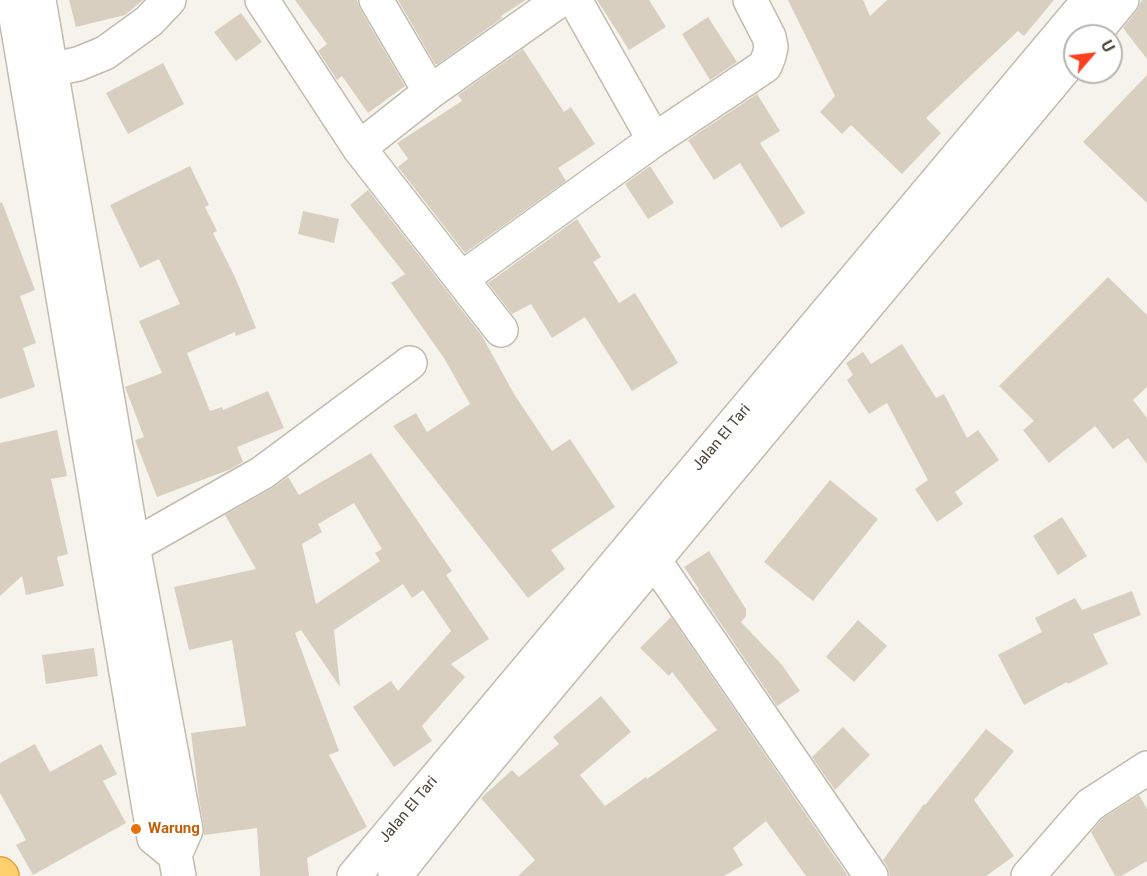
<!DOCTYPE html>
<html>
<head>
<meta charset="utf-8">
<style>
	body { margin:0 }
	#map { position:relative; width:1147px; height:876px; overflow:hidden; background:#f6f3ec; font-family:Roboto,sans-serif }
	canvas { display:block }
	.north { position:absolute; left:1063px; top:24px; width:60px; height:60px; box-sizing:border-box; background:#fff; border:2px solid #b7b4b0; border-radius:50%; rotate:62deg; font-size:16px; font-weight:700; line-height:24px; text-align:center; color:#4b4439 }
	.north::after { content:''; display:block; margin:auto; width:21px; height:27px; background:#fc3f1d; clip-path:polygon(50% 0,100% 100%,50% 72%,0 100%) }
</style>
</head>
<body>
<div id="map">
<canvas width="1147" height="876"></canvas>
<div class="north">U</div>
</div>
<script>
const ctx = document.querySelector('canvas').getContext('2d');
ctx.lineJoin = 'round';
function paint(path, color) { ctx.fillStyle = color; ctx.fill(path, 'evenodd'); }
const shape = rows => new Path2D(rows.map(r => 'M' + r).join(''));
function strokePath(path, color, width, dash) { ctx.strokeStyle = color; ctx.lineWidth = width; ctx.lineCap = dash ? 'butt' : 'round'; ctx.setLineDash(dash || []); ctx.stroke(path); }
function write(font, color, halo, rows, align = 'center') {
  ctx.font = font + ' Roboto,sans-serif'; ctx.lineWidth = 4.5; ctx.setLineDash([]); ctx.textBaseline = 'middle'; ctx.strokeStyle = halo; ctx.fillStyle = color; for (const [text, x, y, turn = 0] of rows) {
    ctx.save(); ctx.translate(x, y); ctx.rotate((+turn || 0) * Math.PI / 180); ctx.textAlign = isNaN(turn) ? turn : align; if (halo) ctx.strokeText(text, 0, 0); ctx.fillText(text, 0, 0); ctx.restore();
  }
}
paint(shape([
	[69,0,143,0,125,15,76,27],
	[295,0,357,0,360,9,405,86,368,113,342,76,337,80,318,51,327,44],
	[398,0,526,0,501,16,502,18,438,64,435,64],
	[597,0,649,0,666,27,629,50],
	[788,0,863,0,870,16,887,0,1054,0,1024,36,1018,31,926,118,941,133,902,174,851,125,842,134,820,112,835,96],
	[1142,0,1147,0,1147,59,1123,28,1136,12],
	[241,13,262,42,236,61,214,32],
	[708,17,737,62,710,80,682,34],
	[523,49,564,112,571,107,595,144,558,168,566,181,465,253,398,167,408,159,397,143,462,101,458,95],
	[163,63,184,104,128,134,106,93],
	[1147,75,1147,203,1083,142],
	[757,94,780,131,760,143,805,213,781,228,740,163,714,180,688,140],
	[190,166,209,205,205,207,217,231,213,233,235,277,256,328,236,336,235,332,187,353,210,411,222,407,223,410,268,391,284,428,237,447,243,462,231,469,157,497,135,440,144,437,125,387,162,373,139,321,180,304,159,259,140,268,110,205],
	[650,166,674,203,648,219,625,184],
	[368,190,482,336,514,394,552,451,570,439,615,507,551,550,565,569,528,598,393,426,416,413,427,432,470,404,444,358,391,283,405,274,350,205],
	[2,202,35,290,20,296,36,343,23,348,35,387,0,399,0,203],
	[303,211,339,219,334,243,298,234],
	[577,219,601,257,593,262,619,303,635,293,678,363,632,391,585,317,552,338,531,304,512,314,488,283],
	[1108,277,1147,315,1147,387,1133,400,1147,418,1147,464,1128,438,1113,449,1095,426,1049,463,1023,430,1034,421,999,386],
	[902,344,936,398,944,394,967,438,978,430,999,460,955,492,963,504,937,522,915,489,928,480,887,403,869,414,847,380,853,375,846,363,863,352,871,364],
	[57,430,67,476,51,479,68,554,57,557,64,586,26,595,22,576,0,596,0,443],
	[371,453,452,571,446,575,489,639,451,664,465,677,422,726,432,741,394,767,353,707,391,681,398,691,451,631,423,590,412,598,403,584,334,630,340,687,301,630,295,633,339,751,329,755,367,827,307,858,309,876,260,876,257,828,204,835,204,827,199,799,191,733,246,726,232,640,189,650,174,587,256,569,225,515,271,489,288,477,299,495],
	[354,503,382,549,375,553,380,561,316,604,302,544,322,532,318,524],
	[830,480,878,519,813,601,764,562],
	[1062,517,1087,556,1058,575,1033,536],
	[709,551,746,609,746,616,741,622,782,665,800,691,777,706,698,590,699,589,684,567],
	[1132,591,1141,615,1093,634,1108,664,1068,684,1067,682,1024,705,998,655,1042,632,1035,618,1075,598,1082,610],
	[671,617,848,876,806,876,766,821,733,848,743,865,724,876,518,876,535,860,481,798,512,770,519,777,559,744,553,737,601,696,631,732,580,775,605,806,646,777,647,779,717,730,672,672,669,676,640,648],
	[858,620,887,646,854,682,826,657],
	[94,648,98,676,46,684,42,655],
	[843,727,870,755,835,790,812,757],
	[986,729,1014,751,974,800,1014,856,986,876,890,876,887,866,883,860,924,804,925,805],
	[35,744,50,772,101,744,117,774,103,781,126,823,33,875,16,845,26,840,0,793,0,763],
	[1139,795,1147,809,1147,861,1121,876,1115,876,1091,832,1102,819]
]), '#d8cfc1');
const minor = shape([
	[13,0,154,838,175,855],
	[39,0,133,546,186,830,175,855,179,876],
	[262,0,359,148,501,330],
	[376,0,430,92],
	[575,0,654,140],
	[1092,36,1122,0],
	[29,74,78,64,105,53,149,21,169,0],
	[359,148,430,92,560,0],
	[461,279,654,140,765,66,769,56,771,47,769,37,750,0],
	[133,546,262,473,410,363],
	[654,560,871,876],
	[354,876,1089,0],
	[395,876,467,785,1075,56],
	[1028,876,1090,805,1147,768]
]);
const highway = shape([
	[0,874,2,876]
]);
strokePath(minor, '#c2bbae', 36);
strokePath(highway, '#e0a43c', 36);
strokePath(minor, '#fff', 33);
strokePath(highway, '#ffcf6e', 33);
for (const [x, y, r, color] of [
	[136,829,6,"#e8710a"]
]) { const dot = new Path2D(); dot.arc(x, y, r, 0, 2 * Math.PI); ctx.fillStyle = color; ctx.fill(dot); strokePath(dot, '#fff', 2); }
write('15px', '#4b4439', '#fff', [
	["Jalan El Tari",722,438,-50],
	["Jalan El Tari",409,810,-50]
]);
write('bold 15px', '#c56008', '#fff', [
	["Warung",148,829]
], 'left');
</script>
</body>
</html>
